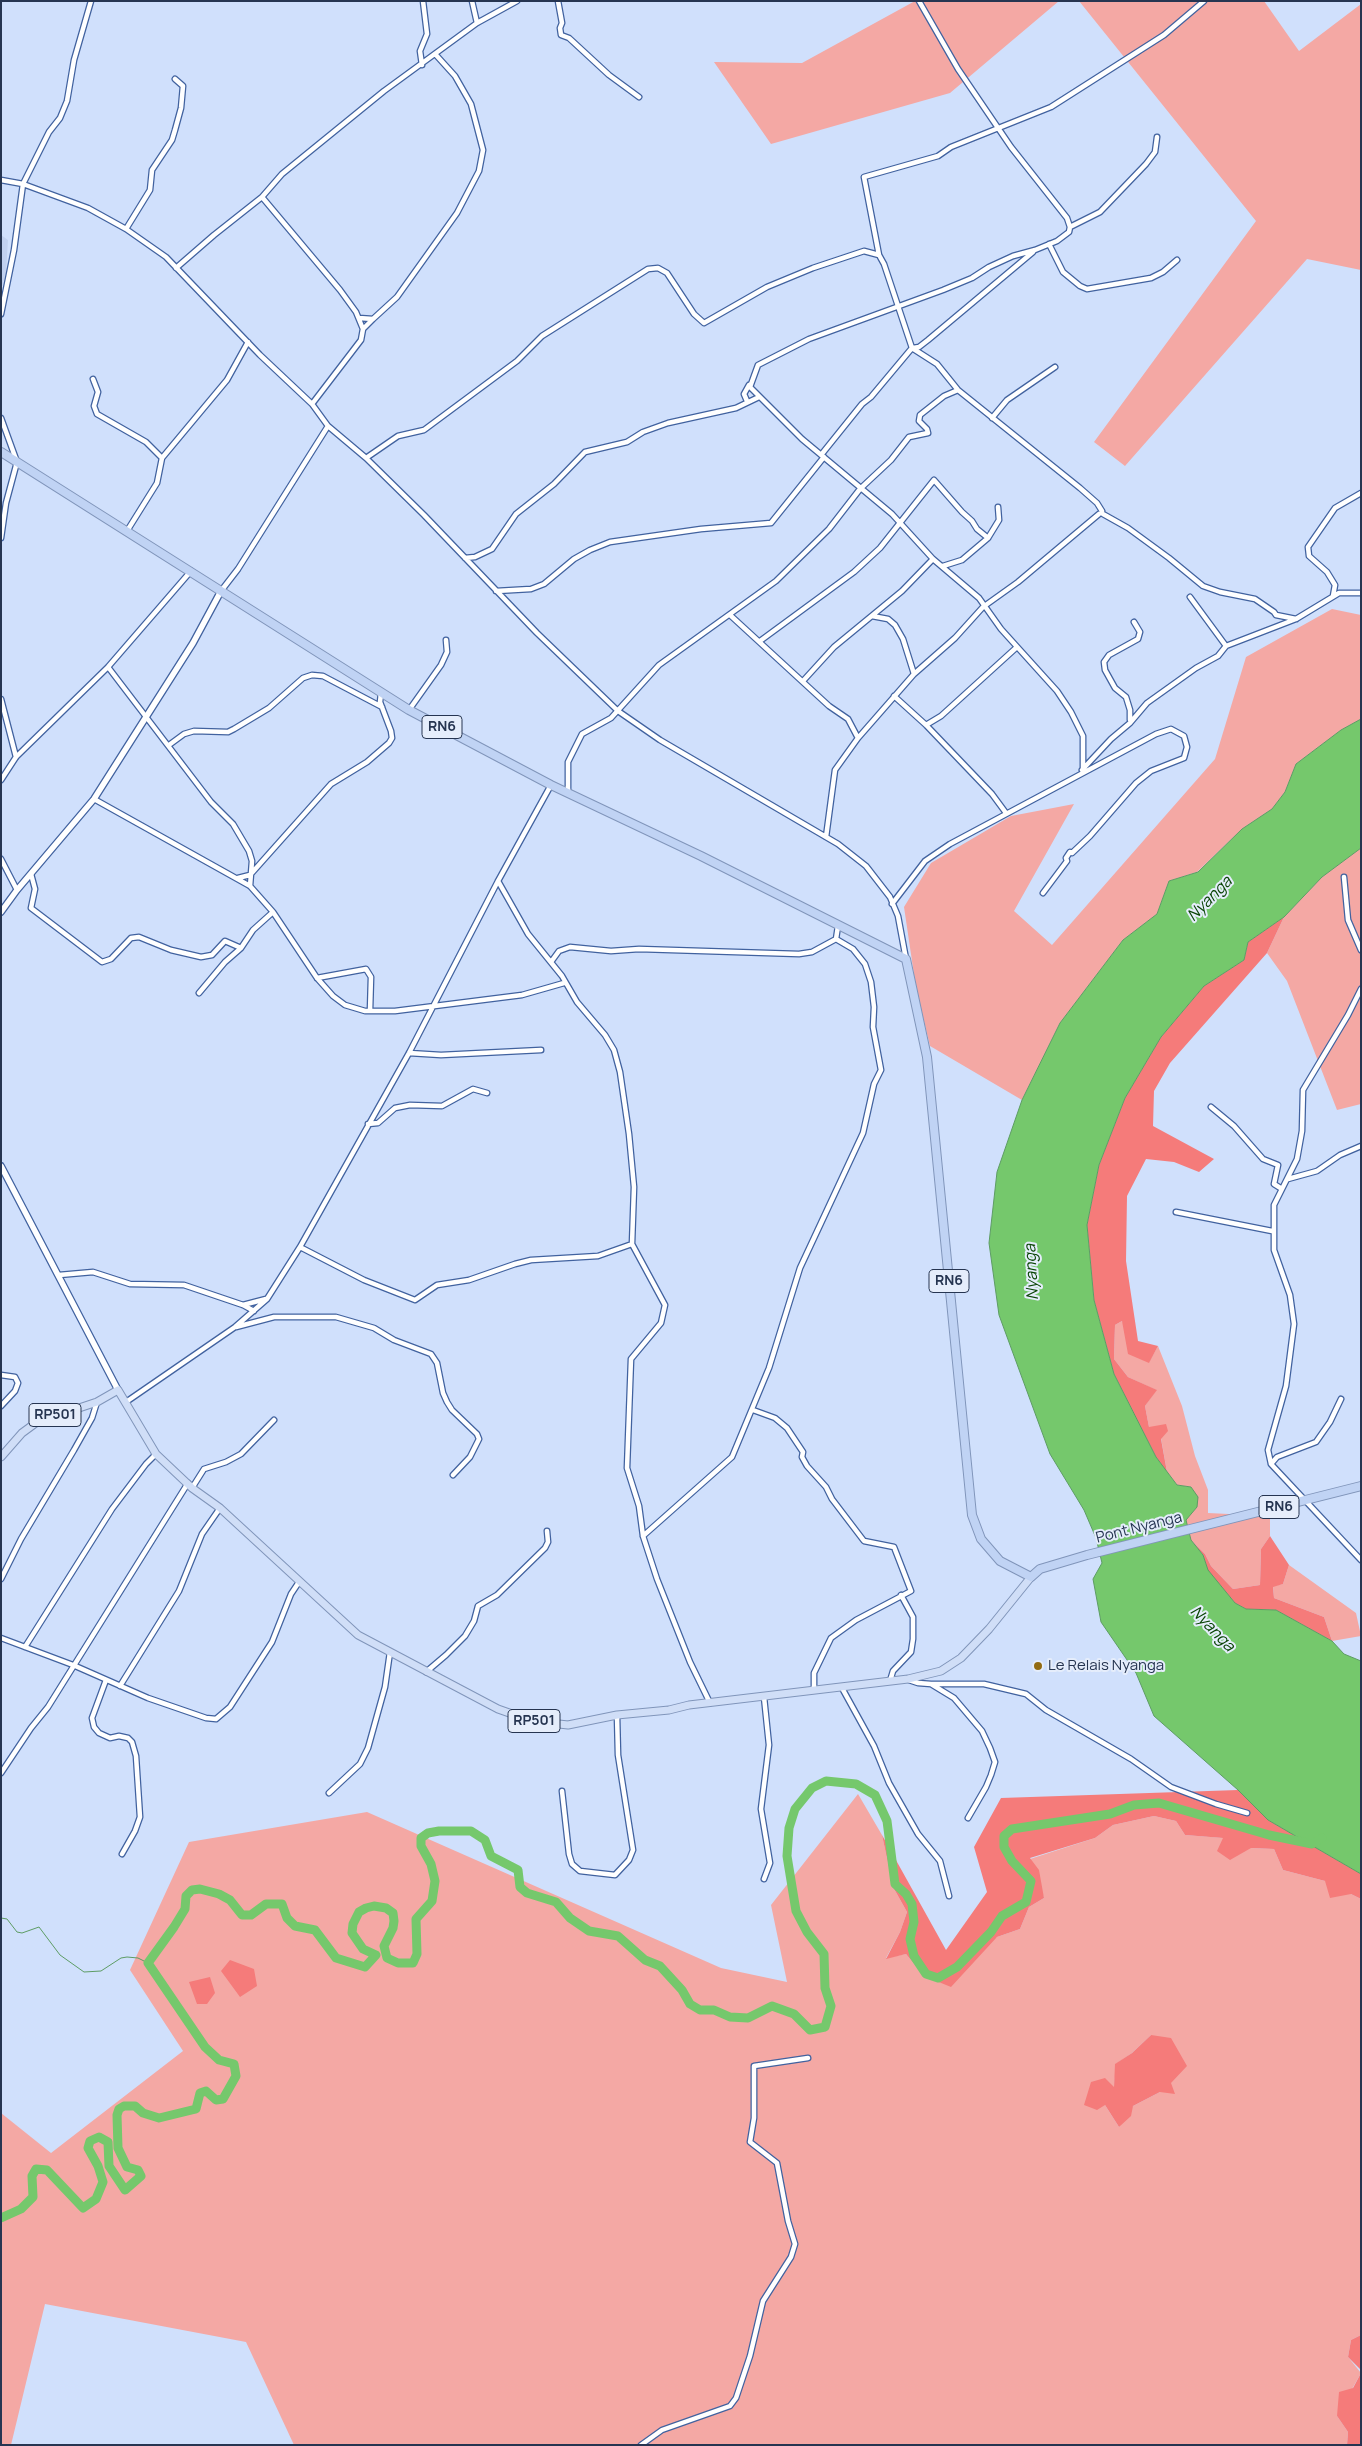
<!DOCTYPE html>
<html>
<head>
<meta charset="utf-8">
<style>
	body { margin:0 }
	#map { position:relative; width:1362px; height:2446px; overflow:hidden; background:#d0e0fc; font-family:Manrope,sans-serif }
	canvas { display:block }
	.frame { position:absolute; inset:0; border:2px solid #263551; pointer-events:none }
</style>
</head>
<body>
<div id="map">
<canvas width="1362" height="2446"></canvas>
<div class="frame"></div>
</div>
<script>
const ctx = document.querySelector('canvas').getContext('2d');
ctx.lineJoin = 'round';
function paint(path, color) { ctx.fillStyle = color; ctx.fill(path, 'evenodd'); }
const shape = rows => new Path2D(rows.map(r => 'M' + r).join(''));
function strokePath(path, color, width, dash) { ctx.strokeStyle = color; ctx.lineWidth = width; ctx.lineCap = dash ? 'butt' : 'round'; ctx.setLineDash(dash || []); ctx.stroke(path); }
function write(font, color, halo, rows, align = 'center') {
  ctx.font = font + ' Manrope,sans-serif'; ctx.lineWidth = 4; ctx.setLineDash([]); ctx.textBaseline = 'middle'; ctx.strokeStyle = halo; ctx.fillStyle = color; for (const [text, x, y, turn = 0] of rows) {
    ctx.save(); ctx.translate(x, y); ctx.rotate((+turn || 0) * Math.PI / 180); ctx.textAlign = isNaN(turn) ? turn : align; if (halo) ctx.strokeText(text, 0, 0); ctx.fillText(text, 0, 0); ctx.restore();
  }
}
paint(shape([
	[1,235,8,240,6,273,1,290]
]), '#c1d1f0');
paint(shape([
	[915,1,1059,1,950,93,771,144,714,62,802,63],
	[1079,1,1264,1,1299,51,1361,4,1361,270,1307,259,1125,466,1094,442,1256,221],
	[1332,609,1361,615,1361,719,1341,730,1296,764,1285,792,1272,809,1242,829,1197,872,1169,881,1157,914,1123,940,1060,1023,1022,1100,930,1046,916,988,904,907,931,863,1011,816,1074,804,1014,911,1052,945,1215,759,1246,657],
	[1361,848,1361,1104,1337,1110,1287,981,1267,953,1284,917,1322,877],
	[1122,1321,1149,1362,1158,1346,1182,1406,1195,1456,1208,1490,1208,1513,1270,1516,1270,1536,1261,1549,1260,1585,1233,1589,1211,1566,1205,1554,1191,1540,1185,1520,1197,1507,1191,1487,1177,1485,1167,1472,1161,1438,1149,1427,1145,1406,1156,1390,1128,1377,1114,1359,1115,1325],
	[1289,1565,1356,1613,1361,1636,1332,1641,1324,1617,1274,1598,1273,1586,1283,1584],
	[858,1794,882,1835,893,1887,907,1912,900,1932,886,1958,906,1954,924,1976,997,1937,1020,1929,1029,1907,1044,1898,1030,1859,1095,1838,1113,1825,1154,1816,1176,1821,1185,1835,1224,1838,1251,1848,1274,1849,1283,1870,1325,1881,1361,1899,1361,2335,1351,2340,1348,2357,1361,2373,1337,2416,1348,2432,1347,2445,294,2445,246,2342,45,2304,11,2445,1,2445,1,2113,51,2153,183,2051,130,1970,189,1842,367,1812,721,1968,787,1982,771,1905],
	[1151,2035,1160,2092,1133,2106,1119,2127,1105,2105,1114,2088,1116,2064,1132,2053]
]), '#f4a8a4');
paint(shape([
	[1284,917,1267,953,1170,1063,1154,1091,1153,1126,1214,1159,1199,1172,1174,1162,1146,1159,1127,1196,1126,1261,1138,1341,1158,1346,1149,1363,1128,1354,1122,1321,1115,1325,1114,1359,1128,1377,1157,1390,1145,1406,1149,1427,1166,1424,1168,1431,1161,1439,1167,1472,1156,1457,1114,1374,1094,1300,1087,1225,1099,1165,1125,1098,1161,1037,1204,986,1244,960,1248,942],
	[1270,1536,1289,1565,1283,1584,1273,1587,1274,1598,1324,1617,1332,1641,1276,1610,1246,1609,1235,1603,1207,1570,1203,1555,1191,1540,1205,1554,1211,1566,1233,1589,1260,1585,1261,1549],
	[1238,1790,1268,1820,1361,1874,1361,1899,1351,1894,1330,1898,1325,1881,1283,1870,1274,1849,1251,1848,1230,1860,1217,1851,1223,1838,1185,1835,1176,1821,1154,1816,1113,1825,1095,1838,1030,1858,1039,1870,1044,1898,1029,1907,1020,1929,997,1937,951,1987,924,1976,906,1954,886,1959,900,1932,907,1912,893,1887,882,1835,946,1950,987,1892,974,1847,1001,1798],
	[230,1960,254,1969,257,1986,240,1997,221,1971],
	[210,1977,215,1993,207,2004,197,2004,189,1982],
	[1151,2035,1171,2038,1187,2066,1171,2083,1175,2094,1160,2092,1133,2106,1131,2116,1119,2127,1105,2105,1097,2110,1084,2105,1091,2082,1105,2078,1114,2087,1115,2064,1132,2053],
	[1361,2335,1361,2370,1348,2357,1351,2340],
	[1361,2373,1361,2445,1347,2445,1348,2432,1337,2416,1339,2392,1353,2388]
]), '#f57b7a');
const water = shape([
	[1361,719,1361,848,1322,877,1284,917,1248,942,1244,960,1204,986,1161,1037,1125,1098,1099,1165,1087,1225,1094,1300,1114,1374,1156,1457,1177,1485,1191,1487,1198,1497,1197,1507,1186,1520,1191,1540,1203,1555,1208,1570,1235,1603,1246,1609,1276,1610,1332,1641,1344,1654,1361,1661,1361,1874,1268,1820,1238,1790,1154,1716,1136,1673,1101,1622,1093,1579,1102,1563,1096,1538,1084,1510,1050,1454,999,1315,989,1243,997,1172,1022,1100,1060,1023,1123,940,1157,914,1169,881,1198,872,1242,829,1272,809,1285,792,1296,764,1341,730,1361,719]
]);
paint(water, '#75c86c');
strokePath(water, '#5d9c64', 1);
strokePath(shape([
	[1,1918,7,1919,17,1932,22,1933,39,1927,60,1955,84,1972,101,1971,121,1958,127,1957,138,1958,148,1963]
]), '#5d9c64', 1);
strokePath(shape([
	[1,2218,21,2209,33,2197,32,2176,36,2169,47,2170,83,2208,96,2199,103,2182,98,2166,88,2148,90,2141,99,2137,108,2142,109,2166,125,2190,141,2176,138,2170,127,2167,118,2148,117,2115,119,2109,124,2106,135,2106,143,2113,159,2118,196,2109,200,2093,206,2091,216,2100,223,2099,236,2076,234,2064,219,2060,205,2047,148,1963,174,1927,185,1909,186,1896,192,1890,200,1889,219,1894,230,1900,242,1915,251,1915,266,1904,282,1904,287,1918,295,1926,315,1930,336,1958,365,1967,376,1955,363,1949,352,1933,353,1924,359,1912,366,1908,374,1906,386,1908,393,1913,394,1921,393,1928,384,1946,387,1958,398,1963,413,1963,417,1954,416,1919,432,1901,435,1881,431,1864,421,1846,421,1838,428,1833,439,1831,471,1831,485,1840,491,1856,518,1870,520,1887,527,1893,556,1902,570,1918,589,1931,618,1936,645,1960,660,1966,682,1990,690,2004,700,2010,714,2010,730,2017,748,2018,772,2006,794,2014,810,2030,825,2027,831,2006,825,1988,824,1954,807,1932,796,1911,787,1856,789,1828,795,1809,812,1788,826,1781,856,1784,875,1795,887,1821,895,1884,906,1894,912,1904,914,1922,910,1939,914,1956,926,1974,938,1978,957,1967,991,1932,1002,1916,1026,1902,1031,1881,1012,1861,1004,1847,1004,1836,1012,1829,1110,1814,1134,1805,1159,1803,1269,1835,1312,1844,1322,1838]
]), '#75c86c', 9);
const minor = shape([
	[472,1,477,23],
	[558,1,562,23,560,28,561,35,569,38,609,75,639,97],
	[919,1,958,69,1011,147,1067,218,1070,227,1069,232,1057,241,1035,250,1013,256,989,267,972,278,943,290,809,339,758,365,750,387,802,439,892,514,933,559,979,598,1001,629,1057,691,1071,712,1083,736,1083,768],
	[422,65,420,51,427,34,423,1],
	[1,180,23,184,88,208,126,229,166,257,260,355,312,404,328,426,366,458,424,515,537,633,618,711,660,740,838,844,866,866,890,897,898,916,906,959],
	[262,197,282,174,384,91,477,23,517,1],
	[1070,227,1100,212,1146,164,1155,152,1157,137],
	[126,229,150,190,152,170,172,140,175,130,181,108,183,86,175,79],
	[1049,244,1063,272,1080,286,1087,289,1151,278,1163,272,1177,260],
	[176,268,214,235,262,197,340,290,356,312,363,329,361,340,312,404],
	[1,314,14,250,23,184,49,132,60,118,67,101,74,60,91,1],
	[359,318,373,319,397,297,457,213,479,171,483,150,471,104,455,76,436,55],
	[363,329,373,319],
	[912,348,937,364,958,390,1080,488,1097,503,1102,511],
	[913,348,919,347,928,340,1033,252],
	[93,379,98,392,94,406,97,414,146,442,162,458],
	[747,401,744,394,749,385],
	[1,418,17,462,6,503,1,538],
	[992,418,1007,400,1055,367],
	[821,455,862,404,871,397,912,348,884,264,879,255,864,177,938,156,951,147,1051,107,1164,35,1204,1],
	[366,458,398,436,424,430,517,361,542,336,648,269,658,268,667,273,694,314,704,323,767,287,813,268,864,251,879,255],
	[1103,514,1128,528,1169,558,1203,586,1220,592,1255,599,1274,612,1276,615,1296,619],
	[127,531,157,483,162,458,227,380,248,342],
	[465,558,475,557,492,549,516,514,554,484,585,452,627,442,643,432,668,423,736,408,759,397],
	[943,566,962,560,988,538,999,520,998,507],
	[221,591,238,569,328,426],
	[496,591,531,589,544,584,574,559,590,550,610,542,701,529,771,523,824,457],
	[1333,596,1335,585,1327,572,1309,556,1308,547,1335,508,1361,493],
	[1190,597,1226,646],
	[730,615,829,706,848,719,858,738,835,770,826,837],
	[872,616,888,619,895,625,903,639,914,674],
	[760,641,854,572,880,548,934,480,962,512,972,521,977,529,988,538],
	[108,667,211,802,233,824,249,851,252,861,250,886],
	[803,681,834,647,902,591,933,559],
	[894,696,926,725,992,794,1006,813],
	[1,699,16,757],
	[409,710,441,665,447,652,446,640],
	[1130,720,1130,710,1126,697,1115,688,1105,670,1104,662,1109,655,1138,639,1140,632,1134,622],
	[926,725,941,716,1017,647],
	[858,738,914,674,955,638,983,607,1018,582,1099,514],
	[169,745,184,734,194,731,228,732,234,729,269,708,303,678,312,675,323,676,382,707],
	[1082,770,1111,739,1130,723,1147,703,1196,668,1218,656,1226,646,1296,619,1339,593,1361,593],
	[1,780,16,757,108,667,191,571],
	[568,793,568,762,582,734,611,718,659,665,776,581,829,529,860,489,891,460,909,437,928,433,927,429,919,421,920,415,944,396,958,390],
	[94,799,250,886,273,912,317,978,333,996,345,1005,365,1011,395,1011,522,995,564,983],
	[1,859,17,890],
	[31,874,35,889,31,908,102,962,111,959,131,938,139,937,171,950,201,957,212,955,225,941,241,948],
	[1344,877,1348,920,1361,950],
	[238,878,250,875,331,784,367,762,389,743,392,738,391,731,380,702,381,693],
	[498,881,528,934,562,976,577,1002,605,1035,614,1050,620,1072,629,1134,634,1187,632,1244,665,1305,661,1323,631,1359,627,1468,639,1506,643,1536,657,1579,690,1662,710,1703],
	[892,904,925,861,950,844,1156,734,1171,729,1184,736,1187,747,1184,758,1151,771,1136,783,1090,836,1072,853,1070,852,1066,858,1067,861,1043,893],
	[551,962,559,951,570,947,611,951,639,949,799,954,812,952,836,939,838,926],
	[317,978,366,969,371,977,370,1011],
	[1361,989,1348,1015,1303,1090,1302,1131,1297,1159,1274,1205,1274,1250,1290,1295,1294,1324,1286,1386,1268,1450,1271,1464,1361,1560],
	[199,993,225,962,241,948,253,930,273,912],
	[409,1053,441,1055,541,1050],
	[1211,1107,1234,1126,1263,1159,1278,1165,1274,1184,1282,1189],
	[368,1124,378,1123,395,1108,410,1105,442,1106,473,1089,487,1093],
	[1288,1179,1317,1171,1340,1155,1361,1146],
	[1176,1212,1272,1231],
	[300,1247,364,1280,415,1300,437,1285,469,1280,515,1264,531,1260,598,1256,632,1244],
	[59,1275,93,1272,130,1284,184,1285,243,1305,254,1311],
	[243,1305,266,1299],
	[236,1327,274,1317,336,1317,374,1328,394,1340,431,1354,437,1363,443,1393,447,1402,452,1410,477,1434,479,1439,470,1457,453,1475],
	[1,1375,15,1377,18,1383,15,1391,1,1406],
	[126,1402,235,1327,267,1299,300,1247,409,1053,498,881,551,785],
	[753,1410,775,1418,787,1428,803,1452,802,1457,807,1466,826,1487,832,1499,864,1541,894,1547,911,1591,856,1620,831,1638,814,1673,814,1690],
	[1271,1464,1277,1457,1316,1442,1330,1422,1341,1399],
	[192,1488,204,1469,226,1462,241,1454,274,1420],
	[643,1536,732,1457,769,1368,800,1268,863,1133,874,1084,881,1070,873,1027,874,1007,871,982,865,964,853,949,836,939],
	[1,1579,21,1539,74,1450,92,1418,97,1402],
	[1,1638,73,1665,148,1698,206,1718,216,1719,230,1707,272,1642,291,1594,299,1582],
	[25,1647,112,1509,146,1464,156,1454],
	[426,1672,446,1655,465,1636,474,1621,478,1606,497,1595,545,1548,548,1542,547,1531],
	[106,1680,92,1718,94,1727,99,1733,110,1738,119,1736,128,1738,132,1742,136,1756,140,1817,135,1831,122,1854],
	[909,1680,918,1683,931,1684,954,1698,982,1731,990,1748,995,1762,991,1775,986,1787,968,1818],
	[890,1681,893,1671,911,1652,913,1639,913,1617,901,1595],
	[931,1684,984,1684,1026,1694,1046,1710,1131,1759,1171,1787,1216,1804,1247,1813],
	[120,1686,179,1591,202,1534,220,1508],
	[842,1688,874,1746,889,1783,918,1834,940,1861,949,1896],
	[764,1697,769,1745,761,1809,770,1863,764,1879],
	[1,1773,31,1728,48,1707,188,1483],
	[562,1791,569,1854,572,1864,580,1871,615,1875,629,1860,633,1850,618,1755,617,1715],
	[329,1793,360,1764,368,1748,385,1687,390,1652],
	[641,2445,662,2430,730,2406,736,2398,750,2356,763,2301,791,2257,795,2244,788,2221,777,2163,750,2142,754,2118,754,2066,808,2058]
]);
const tertiary = shape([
	[1,912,17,890,94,799,193,643,221,591],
	[1,1166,118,1390]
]);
const primary = shape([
	[1,1457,22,1433,37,1422,97,1402,118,1390,156,1454,192,1488,220,1508,358,1635,498,1709,532,1721,568,1725,617,1715,669,1710,689,1705,908,1679,941,1671,961,1658,989,1629,1031,1577]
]);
const trunk = shape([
	[1,452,409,710,551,785,701,856,906,959,927,1057,972,1515,981,1539,1000,1561,1031,1577,1040,1569,1087,1555,1361,1486]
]);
strokePath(minor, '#41629f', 7);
strokePath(tertiary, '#41629f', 8);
strokePath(primary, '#8095ba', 9);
strokePath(trunk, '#8095ba', 10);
strokePath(minor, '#fff', 4.5);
strokePath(tertiary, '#fff', 5.5);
strokePath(primary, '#d0def7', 7);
strokePath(trunk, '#c0d3f4', 8);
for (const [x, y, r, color] of [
	[1038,1666,5,"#926b13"]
]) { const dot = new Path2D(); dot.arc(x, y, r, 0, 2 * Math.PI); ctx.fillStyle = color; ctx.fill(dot); strokePath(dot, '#e5edfb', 2); }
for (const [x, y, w] of [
	[442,727,40],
	[949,1281,40],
	[55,1415,52],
	[1279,1507,40],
	[534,1721,52]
]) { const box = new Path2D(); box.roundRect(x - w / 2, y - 11.5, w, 23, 4); ctx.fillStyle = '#e5edfb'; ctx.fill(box); strokePath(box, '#263551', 1); }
write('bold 14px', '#263551', null, [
	["RN6",442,727],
	["RN6",949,1281],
	["RP501",55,1415],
	["RN6",1279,1507],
	["RP501",534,1721]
]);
write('15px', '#263551', '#e5edfb', [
	["Pont Nyanga",1139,1528,-14]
]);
write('15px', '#263551', '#e5edfb', [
	["Le Relais Nyanga",1048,1666]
], 'left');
write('italic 16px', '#0a4505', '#e5edfb', [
	["Nyanga",1210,899,-45],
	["Nyanga",1032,1272,-93],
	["Nyanga",1212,1629,46]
]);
</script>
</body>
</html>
